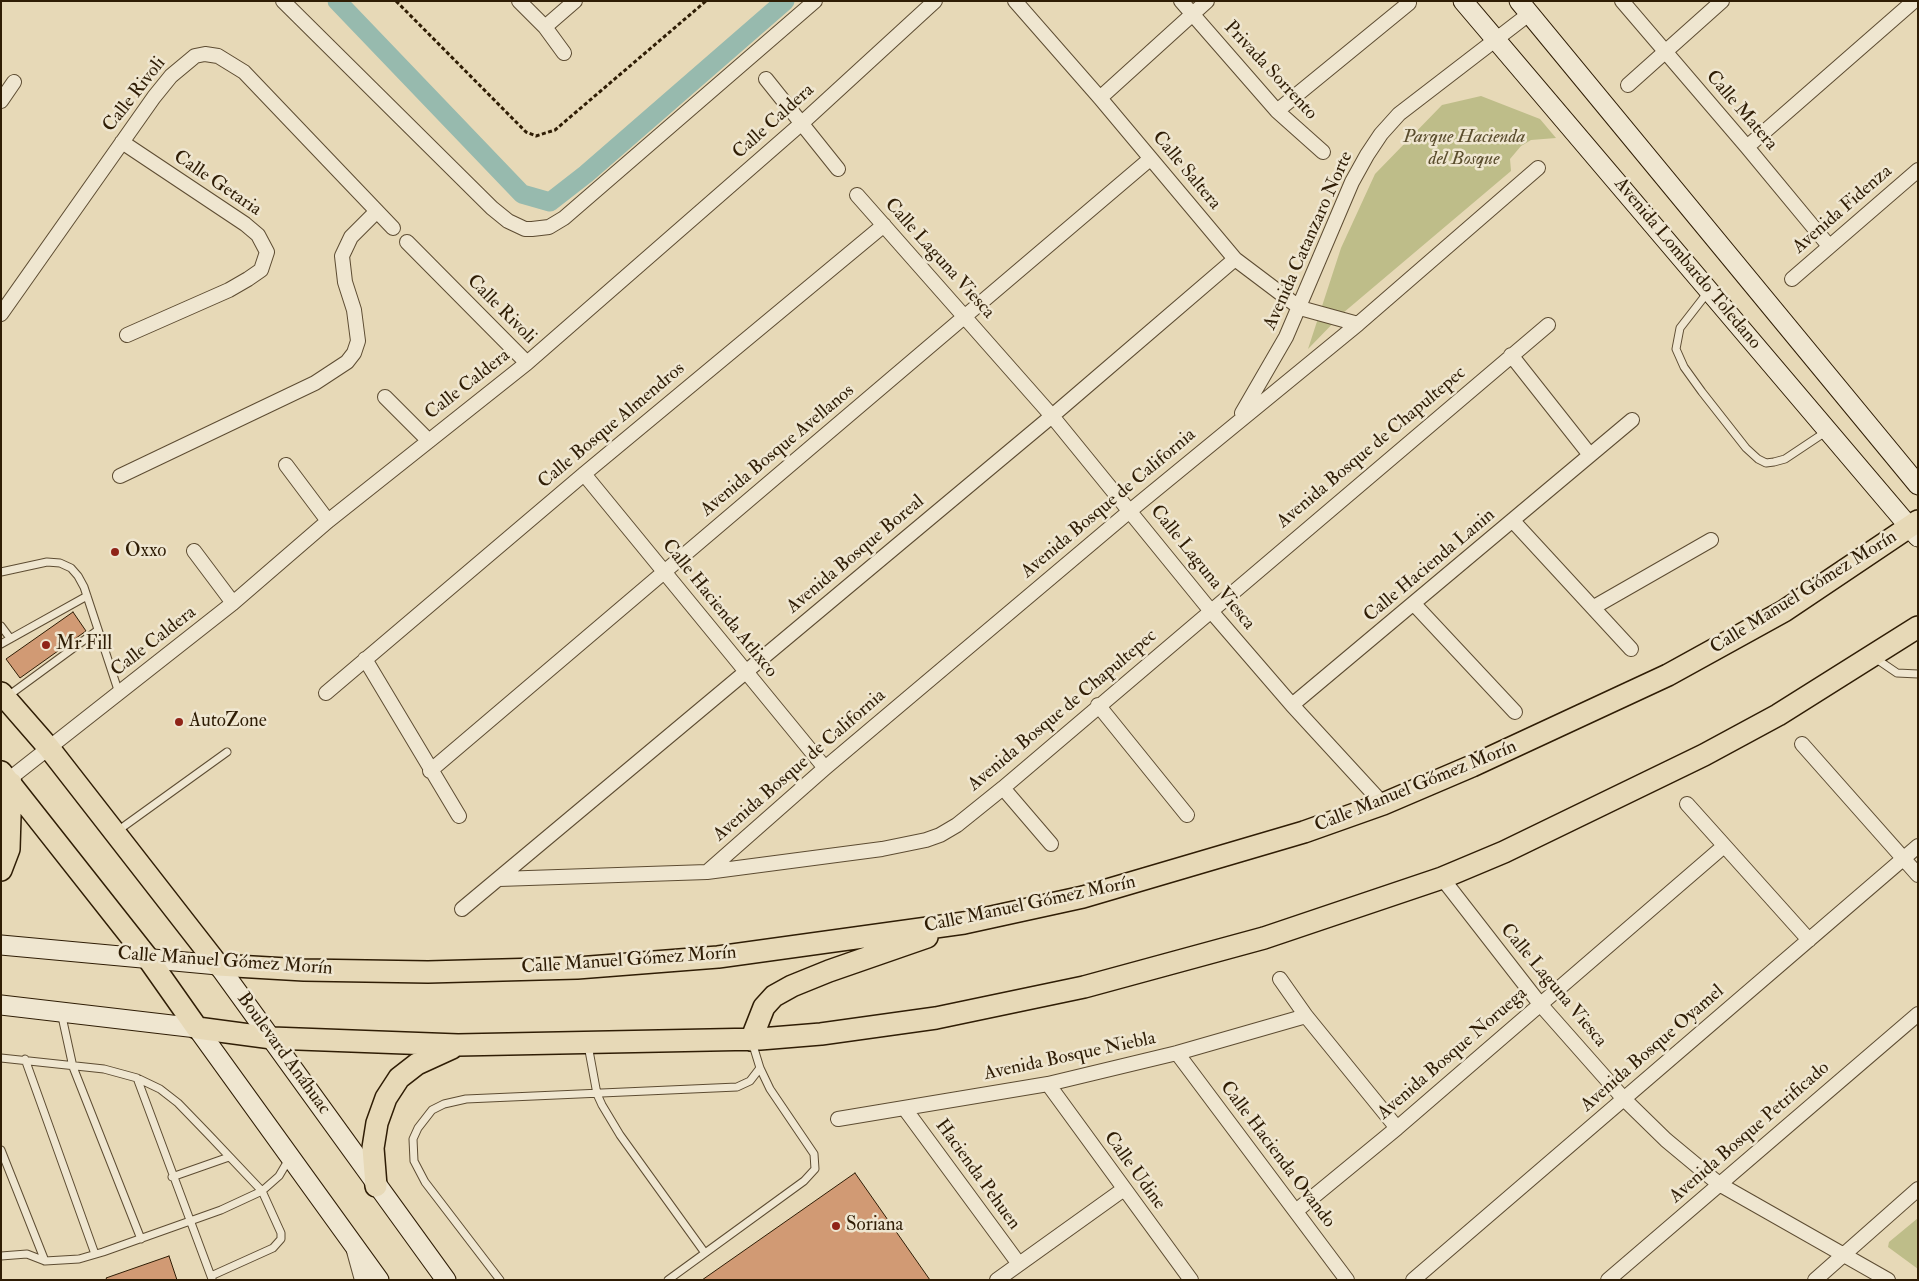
<!DOCTYPE html>
<html>
<head>
<meta charset="utf-8">
<style>
	body { margin:0 }
	#map { position:relative; width:1919px; height:1281px; overflow:hidden; background:#e7d9b7; font-family:"IM FELL Double Pica",serif }
	canvas { display:block }
	.frame { position:absolute; inset:0; border:2px solid #2f1d05; pointer-events:none }
</style>
</head>
<body>
<div id="map">
<canvas width="1919" height="1281"></canvas>
<div class="frame"></div>
</div>
<script>
const ctx = document.querySelector('canvas').getContext('2d');
ctx.lineJoin = 'round';
function paint(path, color) { ctx.fillStyle = color; ctx.fill(path, 'evenodd'); }
const shape = rows => new Path2D(rows.map(r => 'M' + r).join(''));
function strokePath(path, color, width, dash) { ctx.strokeStyle = color; ctx.lineWidth = width; ctx.lineCap = dash ? 'butt' : 'round'; ctx.setLineDash(dash || []); ctx.stroke(path); }
function write(font, color, halo, rows, align = 'center') {
  ctx.font = font + ' "IM FELL Double Pica",serif'; ctx.lineWidth = 5; ctx.setLineDash([]); ctx.textBaseline = 'middle'; ctx.strokeStyle = halo; ctx.fillStyle = color; for (const [text, x, y, turn = 0] of rows) {
    ctx.save(); ctx.translate(x, y); ctx.rotate((+turn || 0) * Math.PI / 180); ctx.textAlign = isNaN(turn) ? turn : align; if (halo) ctx.strokeText(text, 0, 0); ctx.fillText(text, 0, 0); ctx.restore();
  }
}
paint(shape([
	[1481,96,1540,119,1556,138,1531,140,1521,146,1510,159,1511,171,1343,313,1308,349,1341,248,1375,174,1442,105],
	[1918,1218,1918,1269,1888,1247,1889,1242]
]), '#bebd89');
strokePath(shape([
	[337,1,522,194,550,202,586,174,785,1]
]), '#97baae', 19);
const building = shape([
	[73,612,86,631,20,678,6,659,73,612],
	[855,1173,930,1280,702,1280,855,1173],
	[169,1256,177,1280,107,1280,106,1278,169,1256]
]);
paint(building, '#d19a74');
strokePath(building, '#2f1d05', 1);
const lane = shape([
	[1708,292,1680,328,1676,349,1684,367,1702,392,1746,448,1758,459,1766,463,1774,462,1785,459,1827,431],
	[1,572,47,562,60,563,71,568,78,576,84,587,119,693],
	[1,626,10,638],
	[1,644,87,596],
	[1875,658,1897,673,1918,674],
	[8,696,98,630],
	[116,832,227,752],
	[61,1012,73,1067,141,1239],
	[588,1045,597,1094,602,1105,620,1135,705,1253],
	[1,1058,104,1069,137,1078,160,1089,178,1103,208,1134,262,1191,281,1233,281,1239,273,1248,211,1276],
	[25,1059,95,1254],
	[137,1078,212,1279],
	[1,1150,45,1261,79,1259,103,1252,221,1210,262,1191,279,1176,289,1159],
	[172,1177,229,1157],
	[1,1256,27,1254,45,1261],
	[500,1280,425,1182,414,1161,413,1139,418,1128,432,1110,444,1104,466,1099,737,1087,750,1081,760,1068],
	[668,1280,804,1181,815,1169,814,1154,770,1089,760,1068,752,1042]
]);
const street = shape([
	[283,1,492,208,508,221,525,229,532,229,549,227,564,218,815,1],
	[519,1,545,27,564,53],
	[1015,1,1100,98,1235,259,1300,308,1358,324],
	[1181,1,1277,111,1323,152],
	[1622,1,1747,147,1829,246],
	[545,27,575,1],
	[766,79,838,169],
	[1628,85,1722,1],
	[1100,98,1207,1],
	[1,101,14,82],
	[1277,111,1409,3],
	[122,142,245,224,258,235,267,252,261,270,248,279,229,290,127,335],
	[1747,147,1914,1],
	[857,195,1052,416,1210,610,1292,705,1383,804],
	[407,242,527,363],
	[1792,279,1918,170],
	[1,314,154,97,171,76,195,56,205,54,218,56,244,72,393,228],
	[1511,355,1590,455],
	[385,397,428,440],
	[1242,413,1286,337,1352,182,1367,155,1381,134,1399,114,1529,14],
	[286,465,328,521],
	[584,474,825,768],
	[120,476,315,383,347,362,354,353,358,341,354,310,345,282,342,256,351,237,376,212],
	[1513,521,1631,649],
	[194,551,233,603],
	[1414,604,1515,712],
	[1594,607,1711,540],
	[365,659,459,816],
	[326,693,584,474,884,225],
	[1098,705,1187,815],
	[1292,705,1632,420],
	[1802,744,1918,875],
	[430,771,1150,159],
	[8,780,233,603,328,521,527,363,802,123,935,1],
	[1003,788,1051,844],
	[1687,804,1809,940],
	[707,872,825,768,1131,510,1358,324,1538,168],
	[1442,878,1540,1004,1624,1099,1666,1140,1719,1184,1888,1280],
	[499,879,707,872,882,849,926,840,940,835,957,825,1003,788,1548,325],
	[462,909,1052,416,1235,259],
	[1280,979,1306,1016,1397,1128],
	[1177,1053,1347,1280],
	[1048,1084,1191,1280],
	[905,1109,1019,1264],
	[838,1119,1048,1084,1177,1053,1306,1016],
	[1296,1211,1397,1128,1724,846],
	[354,1251,362,1280],
	[997,1280,1124,1189],
	[1413,1280,1918,846],
	[1608,1280,1918,1014],
	[1815,1280,1918,1189]
]);
const secondary = shape([
	[1463,1,1918,537],
	[1519,1,1918,485],
	[1,945,218,965,446,1280],
	[1,1005,197,1028,379,1280]
]);
const primary = shape([
	[1,693,49,748,218,965,304,970,428,972,577,968,718,957,964,923,1083,897,1304,832,1383,804,1472,766,1668,675,1784,611,1918,521],
	[1,772,147,957,197,1028,272,1038,458,1045,760,1039,821,1034,936,1018,1084,987,1264,938,1442,878,1504,852,1704,755,1778,715,1918,627],
	[1,870,9,849,11,783],
	[751,1040,764,1007,774,996,792,986,829,971,927,937],
	[376,1186,373,1148,377,1123,386,1098,399,1078,417,1064,452,1048]
]);
strokePath(lane, '#5d4c32', 9);
strokePath(street, '#5d4c32', 16);
strokePath(secondary, '#2f1d05', 21);
strokePath(primary, '#2f1d05', 24);
strokePath(shape([
	[396,1,526,132,536,136,555,130,706,1]
]), '#2f1d05', 3, [4, 2.5]);
strokePath(lane, '#efe6d0', 7);
strokePath(street, '#efe6d0', 14);
strokePath(secondary, '#efe6d0', 19);
strokePath(primary, '#e7d9b7', 21);
for (const [x, y, r, color] of [
	[115,552,5,"#8f2418"],
	[46,645,5,"#8f2418"],
	[179,722,5,"#8f2418"],
	[836,1226,5,"#8f2418"]
]) { const dot = new Path2D(); dot.arc(x, y, r, 0, 2 * Math.PI); ctx.fillStyle = color; ctx.fill(dot); strokePath(dot, '#efe6d0', 2); }
write('19px', '#2f1d05', '#efe6d0', [
	["Privada Sorrento",1270,71,47],
	["Calle Rivoli",135,95,-52],
	["Calle Matera",1741,111,49],
	["Calle Caldera",774,122,-42],
	["Calle Saltera",1186,171,50],
	["Calle Getaria",217,184,34],
	["Avenida Fidenza",1843,210,-41],
	["Avenida Catanzaro Norte",1309,241,-66],
	["Calle Laguna Viesca",939,259,48],
	["Avenida Lombardo Toledano",1687,264,50],
	["Calle Rivoli",501,310,45],
	["Calle Caldera",468,385,-38],
	["Calle Bosque Almendros",612,426,-40],
	["Avenida Bosque de Chapultepec",1372,448,-40],
	["Avenida Bosque Avellanos",778,451,-40],
	["Avenida Bosque de California",1109,504,-40],
	["Avenida Bosque Boreal",856,555,-40],
	["Calle Hacienda Lanin",1430,566,-40],
	["Calle Laguna Viesca",1202,568,51],
	["Calle Manuel Gómez Morín",1804,593,-32],
	["Calle Hacienda Atlixco",719,609,51],
	["Calle Caldera",154,642,-38],
	["Avenida Bosque de Chapultepec",1063,711,-40],
	["Avenida Bosque de California",800,766,-41],
	["Calle Manuel Gómez Morín",1416,787,-22],
	["Calle Manuel Gómez Morín",1030,905,-12],
	["Calle Manuel Gómez Morín",629,961,-4],
	["Calle Manuel Gómez Morín",225,962,4],
	["Calle Laguna Viesca",1553,986,50],
	["Avenida Bosque Oyamel",1653,1049,-41],
	["Boulevard Anáhuac",283,1054,54],
	["Avenida Bosque Noruega",1453,1054,-41],
	["Avenida Bosque Niebla",1070,1057,-12],
	["Avenida Bosque Petrificado",1750,1133,-41],
	["Calle Hacienda Ovando",1277,1155,53],
	["Calle Udine",1134,1171,54],
	["Hacienda Pehuen",977,1175,54]
]);
write('italic 19px', '#5a4d2d', '#efe6d0', [
	["Parque Hacienda",1464,138],
	["del Bosque",1464,160]
]);
write('19px', '#2f1d05', '#efe6d0', [
	["Oxxo",125,552],
	["Mr Fill",56,645],
	["AutoZone",189,722],
	["Soriana",846,1226]
], 'left');
</script>
</body>
</html>
